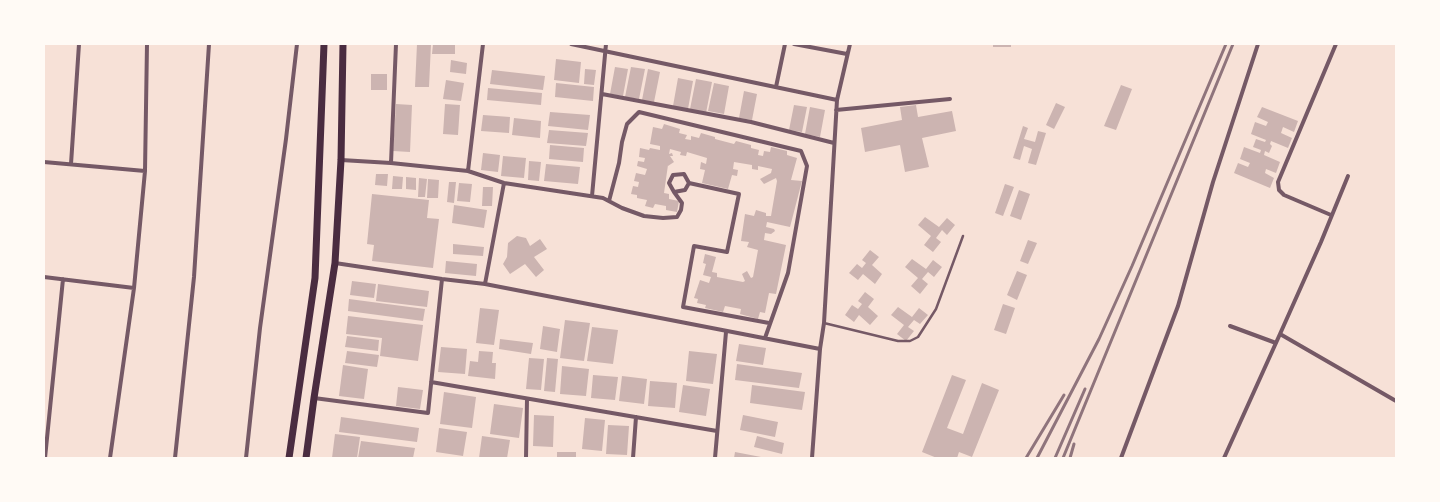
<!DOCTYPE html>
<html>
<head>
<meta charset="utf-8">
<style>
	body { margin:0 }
	#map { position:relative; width:1440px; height:502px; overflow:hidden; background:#f7e1d7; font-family:Roboto,sans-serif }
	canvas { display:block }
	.frame { position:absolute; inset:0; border:45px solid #fffaf5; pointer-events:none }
</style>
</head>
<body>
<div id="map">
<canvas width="1440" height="502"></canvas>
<div class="frame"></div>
</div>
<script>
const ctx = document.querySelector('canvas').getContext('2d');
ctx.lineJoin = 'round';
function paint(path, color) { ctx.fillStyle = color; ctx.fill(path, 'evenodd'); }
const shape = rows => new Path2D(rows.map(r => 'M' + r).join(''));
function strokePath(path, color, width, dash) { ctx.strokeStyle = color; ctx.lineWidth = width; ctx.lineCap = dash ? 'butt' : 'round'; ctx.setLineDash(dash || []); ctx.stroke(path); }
paint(shape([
	[417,44,431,44,429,87,415,87],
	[433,44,455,44,455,54,432,54],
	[993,44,1011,44,1011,47,993,47],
	[556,59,581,62,579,83,554,80],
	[451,60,467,63,466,74,450,72],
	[615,67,628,69,623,96,610,94],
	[631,67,645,69,639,99,625,97],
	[585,69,596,70,594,85,584,84],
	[648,69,660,72,654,102,642,100],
	[492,70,545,76,543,90,490,84],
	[371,74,387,74,387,90,371,90],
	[678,78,693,81,688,109,673,106],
	[696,79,712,82,706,113,690,109],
	[446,80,464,83,461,101,443,99],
	[556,83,594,87,593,101,555,97],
	[714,83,729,86,724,114,708,111],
	[1121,85,1132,89,1116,130,1104,126],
	[488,88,542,93,541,105,487,100],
	[744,91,757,94,752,120,739,118],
	[1056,103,1065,107,1054,129,1046,125],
	[396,104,412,105,410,152,393,151],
	[445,104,460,105,458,135,443,134],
	[794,105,807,107,802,132,789,130],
	[916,105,918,117,952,111,956,131,922,138,929,167,905,172,900,145,865,152,861,128,902,120,900,107],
	[810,107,825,110,820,137,805,134],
	[1262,107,1298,121,1294,132,1283,127,1281,133,1292,138,1288,148,1271,141,1270,144,1272,146,1269,153,1265,151,1264,155,1280,162,1276,173,1266,169,1265,173,1274,178,1270,188,1234,173,1238,163,1248,167,1250,163,1240,159,1244,147,1260,153,1261,150,1253,147,1256,139,1265,142,1266,140,1251,134,1255,122,1266,126,1268,122,1257,117],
	[550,112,590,115,588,130,548,126],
	[483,115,510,117,509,133,481,131],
	[514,118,541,121,540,138,512,135],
	[664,124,680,129,679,133,687,135,685,139,691,140,691,136,699,138,701,133,715,137,715,139,734,144,736,141,751,145,751,148,759,150,758,155,763,156,764,151,770,152,771,147,787,151,787,155,797,158,791,180,802,181,790,227,767,222,766,227,774,229,775,231,771,234,765,233,764,240,786,245,776,294,769,293,765,313,760,312,758,319,740,314,741,309,725,306,723,312,705,308,706,305,697,303,698,299,694,298,700,280,709,283,711,277,703,275,706,264,703,263,705,254,716,257,712,272,717,273,717,277,743,282,745,281,742,274,747,271,751,278,753,277,758,250,747,247,749,242,741,241,745,214,754,216,756,210,766,213,766,216,771,216,777,181,776,178,764,184,760,179,771,173,772,169,758,166,758,170,752,169,752,165,734,162,733,169,738,170,737,176,732,175,728,189,702,183,705,170,700,169,701,162,706,164,707,158,687,152,686,156,680,155,681,152,670,149,669,154,672,153,673,156,670,156,674,162,668,166,668,165,664,193,669,194,669,199,679,201,677,212,666,210,666,206,655,204,653,208,645,206,647,200,637,198,637,195,631,194,633,186,638,187,639,182,634,181,636,173,645,175,647,169,637,166,638,161,644,162,645,158,639,157,640,148,649,150,650,148,660,150,660,146,650,144,653,127,662,129],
	[1023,126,1028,128,1024,139,1035,142,1038,131,1046,133,1036,165,1028,163,1032,149,1024,146,1020,160,1013,158],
	[549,130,588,133,586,146,547,143],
	[550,145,584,148,583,162,549,159],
	[483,153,500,155,498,172,481,170],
	[503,156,526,158,524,178,501,176],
	[529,161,541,162,539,181,528,180],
	[546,164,580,167,578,184,544,181],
	[376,174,388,174,387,186,375,185],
	[393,176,403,177,402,189,392,189],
	[406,177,416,178,416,190,406,189],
	[419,178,427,179,425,197,418,197],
	[428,179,439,180,438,198,427,198],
	[449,182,456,182,454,203,447,202],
	[459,183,472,184,470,202,457,201],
	[1005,184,1014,187,1003,216,995,213],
	[483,187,493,187,492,206,482,206],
	[1019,190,1030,194,1021,220,1010,216],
	[372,194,429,200,427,218,439,219,433,268,372,261,374,245,367,244],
	[454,205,487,210,484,228,452,223],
	[925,217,939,227,947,218,955,225,947,235,942,230,936,238,941,242,933,252,924,245,931,236,918,225],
	[517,236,526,238,530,246,540,239,547,249,534,257,544,270,536,277,525,264,510,274,503,264,507,257,508,243],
	[1028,240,1037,243,1028,264,1020,261],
	[453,244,484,247,483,256,453,254],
	[870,250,879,257,872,265,882,274,875,284,863,274,858,280,849,273,857,264,862,268,866,263,862,260],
	[912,259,926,269,933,260,942,267,934,277,928,272,922,279,928,284,920,294,911,286,918,278,905,267],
	[446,261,477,264,476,276,445,273],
	[1017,271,1027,275,1017,300,1007,295],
	[352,281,376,284,374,298,350,295],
	[378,284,429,291,427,307,376,301],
	[865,292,874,299,868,307,878,316,870,325,859,315,854,322,845,315,852,305,858,309,862,304,858,301],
	[349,299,425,309,423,321,348,311],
	[1003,304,1015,308,1006,334,994,330],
	[898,307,912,317,919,308,928,315,920,324,914,320,908,327,914,331,906,341,897,334,904,325,891,315],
	[480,308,499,310,494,345,476,343],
	[348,316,423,325,418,361,380,356,382,338,346,334],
	[565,320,590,323,584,361,560,358],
	[543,326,560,329,557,352,540,349],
	[592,327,618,330,613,364,587,361],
	[347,336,379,340,378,351,345,347],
	[500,339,533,343,531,354,499,349],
	[739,344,766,348,763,365,736,361],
	[441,347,467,349,465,374,438,372],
	[347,351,379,355,377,367,345,363],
	[479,351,493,352,492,363,496,363,495,379,468,376,470,361,478,362],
	[689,351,717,354,713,384,686,381],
	[529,358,544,359,541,390,526,389],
	[547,358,558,359,555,392,544,391],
	[737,364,802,373,799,388,735,380],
	[343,365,368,369,364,399,339,396],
	[562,366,589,369,586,396,560,394],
	[593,375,618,377,615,400,591,398],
	[952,375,966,380,947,428,963,434,982,383,999,390,972,457,959,452,957,458,937,458,922,452],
	[622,376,647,379,644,404,619,401],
	[650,381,677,383,675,408,648,406],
	[683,385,710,389,706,416,679,412],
	[752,385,805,392,802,410,750,403],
	[398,387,423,390,420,409,396,406],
	[444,392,476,397,472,428,440,424],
	[494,404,523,408,519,438,490,434],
	[534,415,554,416,553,447,533,446],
	[743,415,778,422,775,437,740,430],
	[341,417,419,428,417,442,339,432],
	[585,418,605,420,602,451,582,449],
	[608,425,629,426,627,455,606,454],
	[439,428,467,432,463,456,436,452],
	[335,434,360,437,357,458,332,458],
	[482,436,510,440,507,458,479,458],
	[757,436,784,443,782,454,754,447],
	[361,441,415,448,413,458,358,458],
	[557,452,576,452,576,458,557,458],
	[735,452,761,457,761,458,734,458]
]), '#ccb4b1');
strokePath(shape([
	[824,323,898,341,910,341,918,337,936,309,963,236]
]), '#755966', 2.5);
strokePath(shape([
	[571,44,837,100],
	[794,44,847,54],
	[776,87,785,44],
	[602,94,751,122,834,143],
	[836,110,950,99],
	[341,160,391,163,468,171,504,183,603,198,622,208,644,216,663,218,677,217,681,210,682,203,674,192,669,183,673,175,684,174,689,183,685,190,674,192],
	[44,162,145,171],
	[391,163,396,44],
	[71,164,79,44],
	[468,171,483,44],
	[1348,176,1321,242,1280,334,1396,401],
	[689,183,739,194,727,252,694,246,683,307,769,323],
	[592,196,606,44],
	[609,201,619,163,622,142,627,124,639,112,801,151,807,166,788,273,765,338],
	[1331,215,1284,195,1279,190,1278,182,1336,44],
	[335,263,442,279,485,284,820,349],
	[44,277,134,288],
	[485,284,504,183],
	[1230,326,1276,343],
	[431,382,717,431],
	[314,398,428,413,442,279],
	[45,458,63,279],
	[110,458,134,288,145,171,147,44],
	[175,458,194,277,209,44],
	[246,458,260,328,286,139,297,44],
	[526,458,527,399],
	[633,458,636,417],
	[715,458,726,332],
	[812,458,820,349,824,323,837,100,850,44],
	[1121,458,1178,306,1213,182,1258,44],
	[1224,458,1280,334]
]), '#755966', 4);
strokePath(shape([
	[289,458,315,278,324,44],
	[306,458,314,398,335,263,341,160,343,44]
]), '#4a2c40', 7);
strokePath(shape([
	[1026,458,1064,395],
	[1037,458,1099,339,1132,266,1226,44],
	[1055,458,1085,389],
	[1063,458,1233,44],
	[1070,458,1074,444]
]), '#8f747c', 3);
</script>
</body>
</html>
